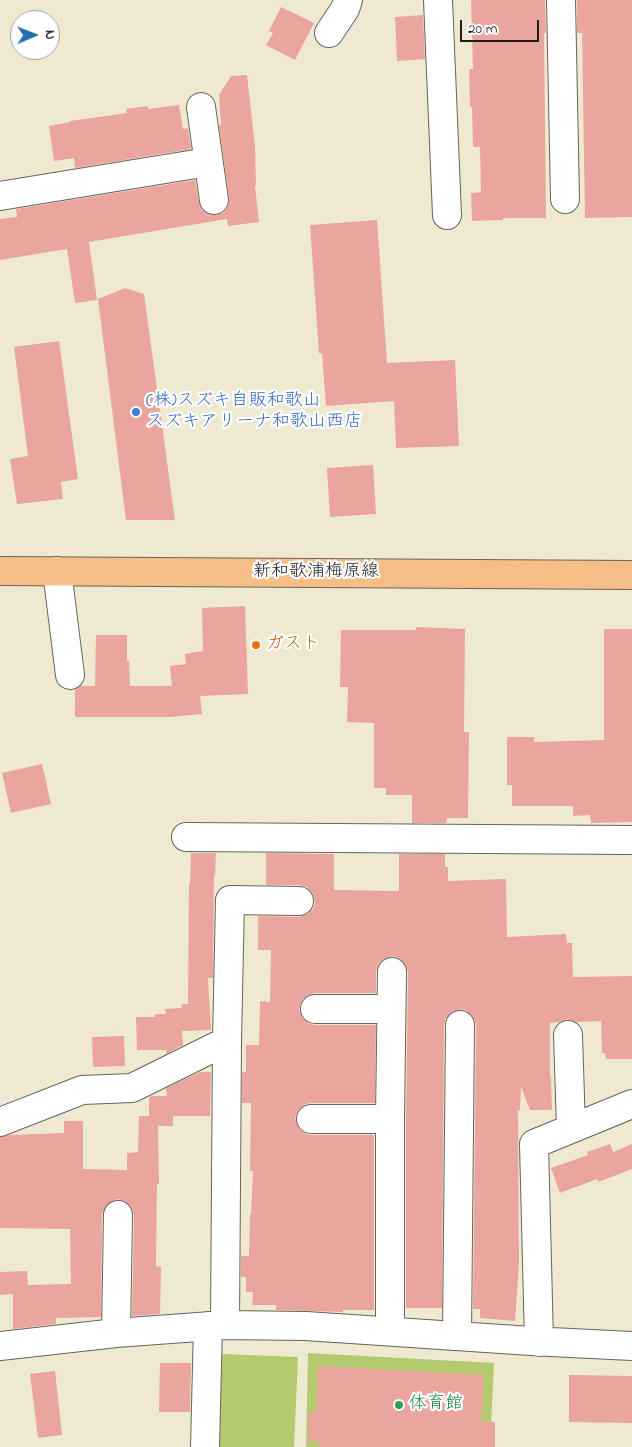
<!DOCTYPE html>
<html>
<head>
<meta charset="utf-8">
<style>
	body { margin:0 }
	#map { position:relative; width:632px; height:1447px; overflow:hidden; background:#f0e9d1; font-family:"Indie Flower",sans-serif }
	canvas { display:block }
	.north { position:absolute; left:10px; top:10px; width:50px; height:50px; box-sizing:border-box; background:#fff; border:1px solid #a4a4a4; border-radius:50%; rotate:89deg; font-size:14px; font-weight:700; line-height:20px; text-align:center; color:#1c1c1c }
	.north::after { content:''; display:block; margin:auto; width:18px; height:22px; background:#1f6fb2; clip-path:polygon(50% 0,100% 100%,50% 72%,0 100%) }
	.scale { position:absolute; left:460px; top:20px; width:79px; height:22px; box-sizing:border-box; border:2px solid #1c1c1c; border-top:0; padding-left:6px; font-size:15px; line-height:18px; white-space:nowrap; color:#1c1c1c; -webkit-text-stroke:4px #fff; paint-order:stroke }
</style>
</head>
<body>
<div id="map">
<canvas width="632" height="1447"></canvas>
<div class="north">N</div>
<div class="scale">20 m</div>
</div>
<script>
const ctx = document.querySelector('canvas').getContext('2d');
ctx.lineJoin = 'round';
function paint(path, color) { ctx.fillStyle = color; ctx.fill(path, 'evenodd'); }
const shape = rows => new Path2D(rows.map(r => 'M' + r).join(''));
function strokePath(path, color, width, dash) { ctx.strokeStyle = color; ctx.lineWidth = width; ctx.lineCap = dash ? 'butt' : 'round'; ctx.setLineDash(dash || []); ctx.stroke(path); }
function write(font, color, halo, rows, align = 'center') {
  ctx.font = font + ' "Indie Flower","Klee One",sans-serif'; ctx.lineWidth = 4.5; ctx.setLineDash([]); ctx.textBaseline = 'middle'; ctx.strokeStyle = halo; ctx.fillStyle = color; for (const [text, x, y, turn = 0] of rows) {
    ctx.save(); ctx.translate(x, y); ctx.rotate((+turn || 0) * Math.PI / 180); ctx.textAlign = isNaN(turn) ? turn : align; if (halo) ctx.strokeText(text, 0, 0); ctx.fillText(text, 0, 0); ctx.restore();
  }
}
paint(shape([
	[308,1353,494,1363,490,1447,306,1447],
	[222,1354,298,1357,294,1447,219,1447]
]), '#b4ca6e');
paint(shape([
	[471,0,545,0,546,33,544,33,546,218,503,218,503,220,472,221,471,193,481,192,480,147,473,147,472,107,470,107,469,69,473,69],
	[577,0,632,0,632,217,585,218,582,33,577,33],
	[281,7,314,23,295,60,266,45,273,33,269,31],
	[423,15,425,59,397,61,395,17],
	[247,75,255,146,256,186,255,186,259,222,228,226,227,219,89,242,97,300,75,303,67,249,0,260,0,219,17,217,16,209,195,180,199,202,202,210,208,214,216,215,223,213,228,206,229,198,219,125,221,125,219,95,231,76],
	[179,105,183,129,188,128,191,149,75,168,74,158,54,161,49,126,70,122,70,121,127,113,126,109,148,106,148,109],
	[377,220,387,363,455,360,459,446,396,448,394,401,326,406,322,353,319,353,310,225],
	[125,288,144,294,175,520,126,520,98,299],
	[59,341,78,479,61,482,63,499,17,504,10,459,28,456,14,347],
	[373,465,376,514,330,517,327,468],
	[245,606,248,694,200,696,202,714,170,717,75,717,75,689,80,686,95,686,96,635,127,635,127,661,129,661,130,686,172,686,170,666,186,664,185,654,203,651,202,608],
	[416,627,465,629,464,732,469,732,468,818,447,818,446,823,412,823,412,795,386,795,386,788,374,788,374,723,347,722,348,687,340,687,341,630,416,630],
	[604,629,632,629,632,822,591,823,590,815,573,816,573,806,512,806,512,785,507,785,507,737,534,737,534,742,604,740],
	[42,764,51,804,11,813,2,773],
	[191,853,216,853,215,875,214,875,213,978,208,978,211,1030,182,1031,183,1045,166,1054,166,1050,137,1050,136,1017,155,1017,155,1014,166,1014,165,1009,182,1008,181,1004,188,1004,189,884,190,884],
	[266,853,334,854,334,890,399,891,399,854,445,854,445,867,448,867,448,881,506,879,507,937,566,934,567,943,572,943,573,977,632,976,632,1059,606,1059,605,1053,602,1053,601,1021,576,1022,567,1019,559,1022,550,1023,550,1077,551,1077,552,1110,530,1110,521,1087,520,1110,518,1111,519,1263,515,1321,480,1318,480,1309,473,1309,476,1025,473,1017,467,1011,461,1009,452,1012,446,1018,444,1025,442,1308,406,1308,406,1119,408,972,405,964,400,959,393,956,384,959,378,964,376,972,376,993,315,993,308,995,302,1001,299,1009,302,1017,308,1023,315,1025,376,1025,375,1103,311,1103,304,1105,298,1111,295,1119,298,1127,304,1133,311,1135,374,1135,374,1310,343,1310,343,1312,276,1310,276,1305,252,1305,253,1292,246,1292,246,1277,241,1277,241,1256,249,1256,250,1214,251,1214,253,1171,250,1171,251,1103,242,1103,242,1072,246,1072,246,1045,259,1045,260,1001,270,1002,271,950,258,950,258,916,299,917,307,914,313,909,315,902,313,894,307,887,299,885,266,885],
	[124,1036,125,1066,93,1067,92,1037],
	[200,1072,211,1072,210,1116,173,1116,173,1126,158,1126,159,1184,157,1184,156,1266,161,1267,160,1314,132,1316,134,1215,132,1208,126,1202,118,1199,110,1202,105,1207,102,1215,101,1317,56,1318,56,1324,13,1329,13,1294,0,1295,0,1272,27,1271,28,1285,71,1284,70,1229,0,1228,0,1137,10,1135,64,1133,64,1121,83,1121,83,1169,127,1170,127,1153,138,1152,139,1116,149,1116,149,1097,152,1096,167,1096,166,1088],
	[610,1144,613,1152,632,1144,632,1169,598,1182,597,1179,560,1193,551,1168,588,1155,587,1152],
	[160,1363,191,1363,190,1412,159,1412],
	[318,1366,484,1375,481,1422,495,1422,495,1447,319,1447,319,1442,308,1441,309,1412,316,1412],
	[55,1371,62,1435,38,1438,30,1374],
	[569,1375,632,1376,632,1423,569,1422]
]), '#eaa59f');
const minor = shape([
	[438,0,447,215],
	[561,0,565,199],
	[329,33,345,9,348,0],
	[201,107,214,200],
	[0,196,208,162],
	[57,571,70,675],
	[186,837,632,840],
	[315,1009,391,1009],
	[568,1035,571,1128],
	[311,1119,390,1119],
	[0,1122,82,1090,132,1088,227,1041],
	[225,1325,227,1041,230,900,299,901],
	[390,1331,390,1119,392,972],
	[116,1333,118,1215],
	[457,1336,460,1025],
	[539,1342,534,1144,632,1104],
	[0,1346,116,1333,225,1325,306,1326,531,1341,632,1346],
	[205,1447,208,1326]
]);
const major = shape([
	[0,571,632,575]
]);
strokePath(minor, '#66645b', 30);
strokePath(major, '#66645b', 30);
strokePath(minor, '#fff', 28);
strokePath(major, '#f6be87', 28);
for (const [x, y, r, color] of [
	[136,412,5,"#3f7fe0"],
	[256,645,5,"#e8710a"],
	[399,1405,5,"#2e9e5b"]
]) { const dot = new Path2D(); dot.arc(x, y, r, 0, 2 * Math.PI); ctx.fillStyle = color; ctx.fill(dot); strokePath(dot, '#fff', 2); }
write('18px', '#366cbe', '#fff', [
	["(株)スズキ自販和歌山",146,402],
	["スズキアリーナ和歌山西店",146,423]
], 'left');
write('18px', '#1c1c1c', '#fff', [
	["新和歌浦梅原線",316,573]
]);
write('18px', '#c56008', '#fff', [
	["ガスト",266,645]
], 'left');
write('18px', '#27864d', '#fff', [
	["体育館",409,1405]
], 'left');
</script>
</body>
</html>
